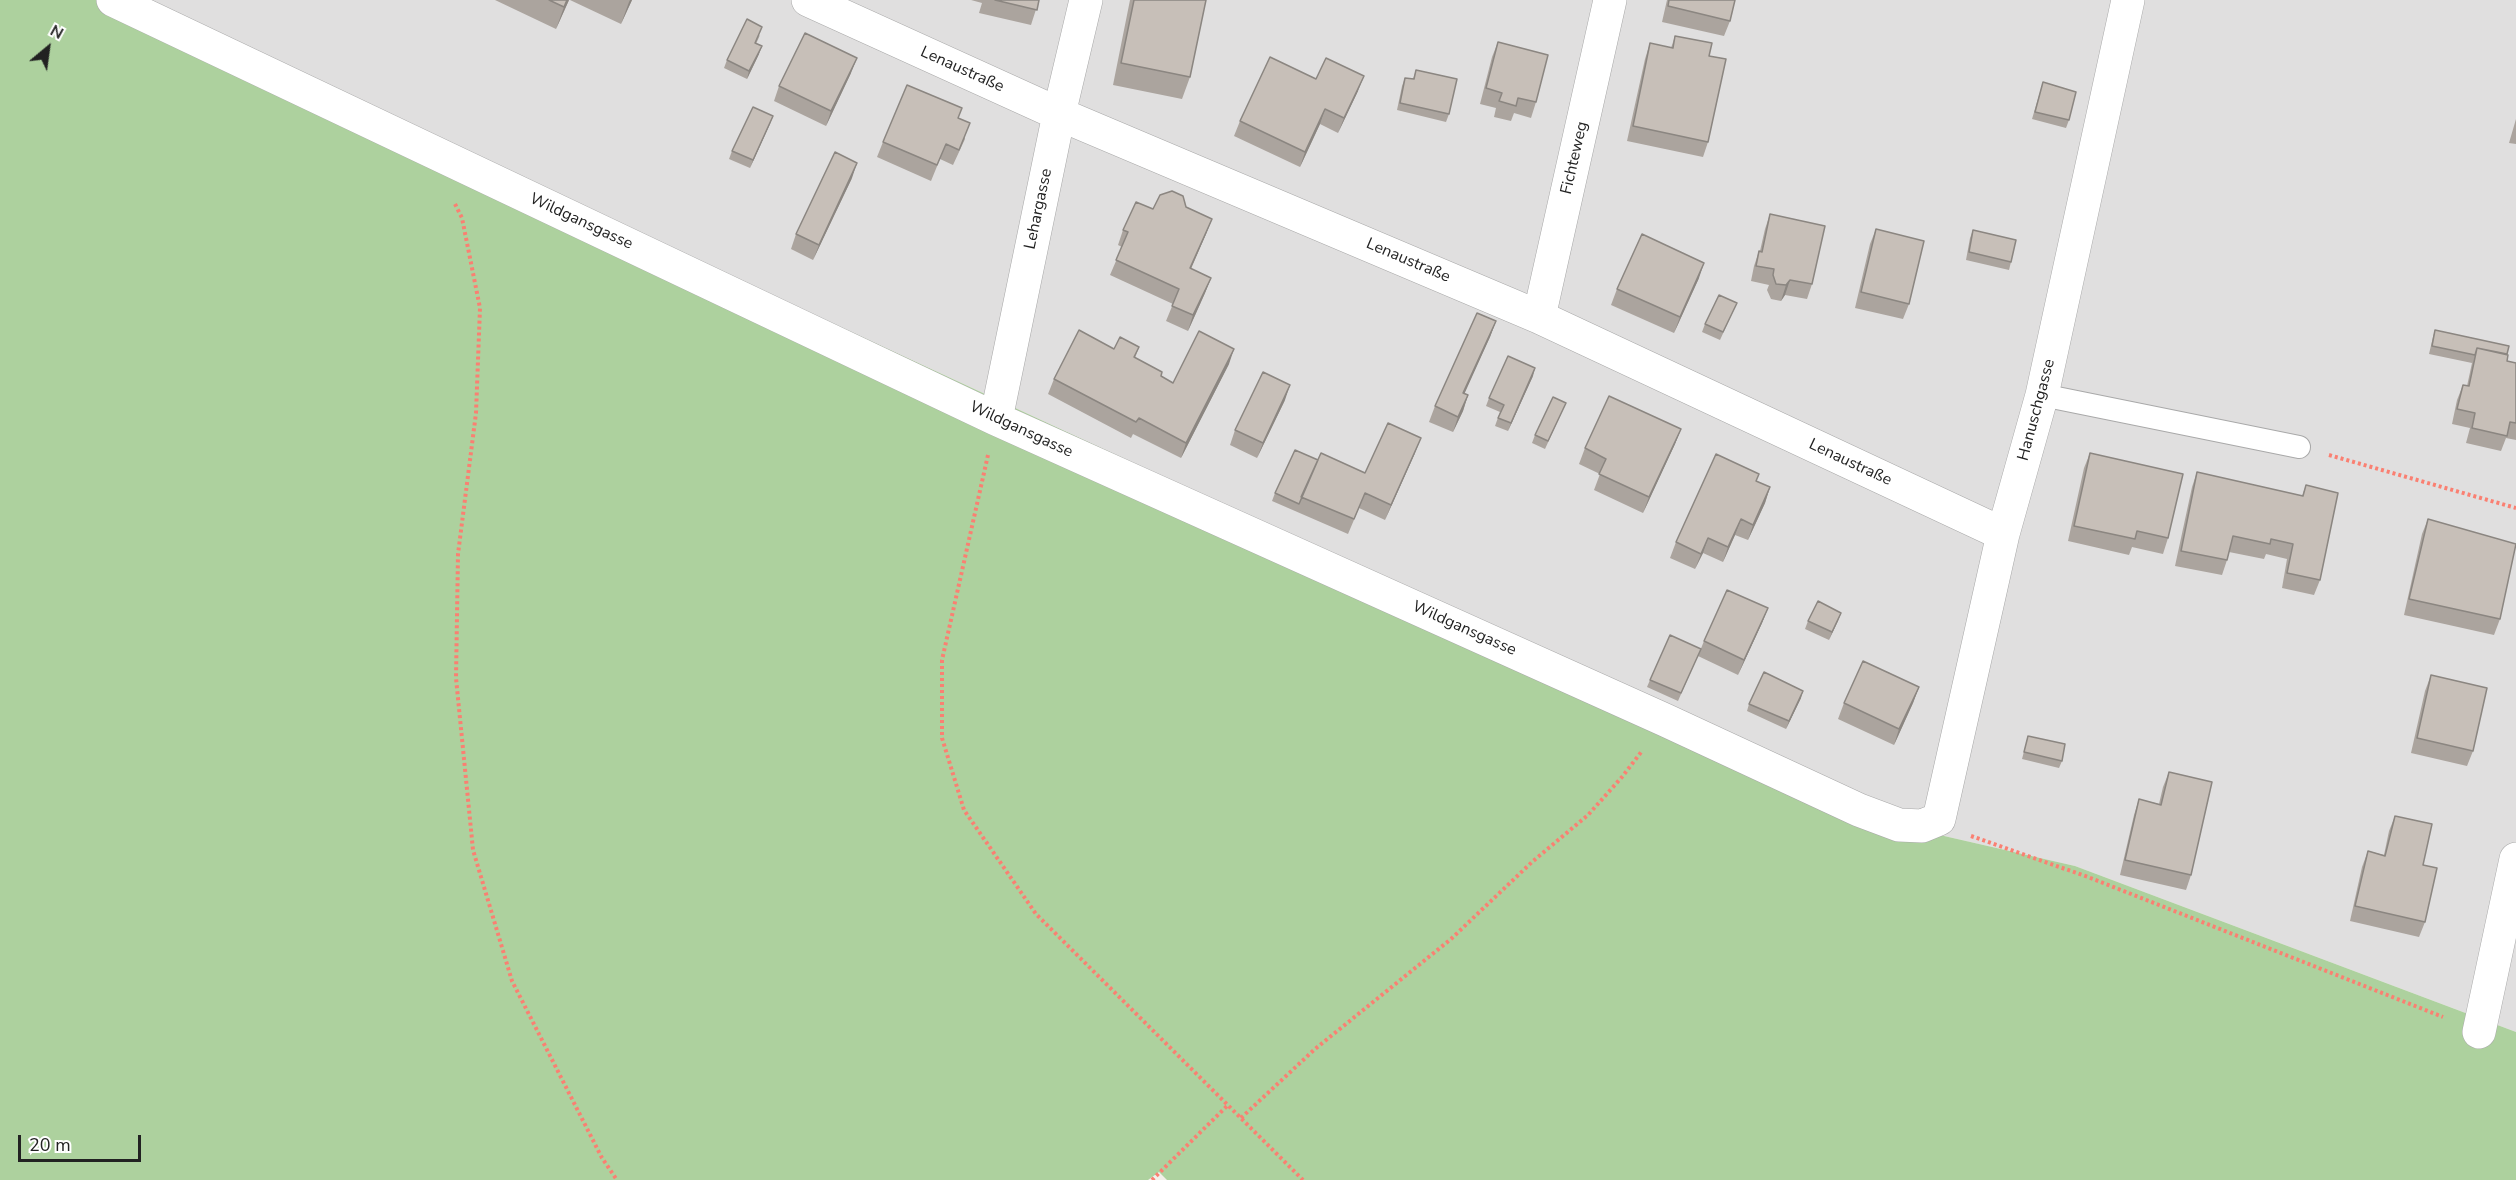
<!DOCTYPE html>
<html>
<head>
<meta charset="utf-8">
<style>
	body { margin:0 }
	#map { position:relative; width:2516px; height:1180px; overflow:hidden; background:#f2efe9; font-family:"Nunito Sans",sans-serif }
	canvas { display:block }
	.north { position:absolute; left:18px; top:18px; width:60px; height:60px; -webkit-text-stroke:4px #fff; paint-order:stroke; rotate:29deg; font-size:16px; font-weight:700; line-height:24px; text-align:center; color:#222 }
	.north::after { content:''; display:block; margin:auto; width:21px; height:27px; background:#222; clip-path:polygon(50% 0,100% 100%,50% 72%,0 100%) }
	.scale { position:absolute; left:18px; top:1135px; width:123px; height:27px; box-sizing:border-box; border:3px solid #222; border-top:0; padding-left:8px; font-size:18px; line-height:21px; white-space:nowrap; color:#222; -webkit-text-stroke:4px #fff; paint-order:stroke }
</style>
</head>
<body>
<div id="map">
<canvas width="2516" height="1180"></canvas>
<div class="north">N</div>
<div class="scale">20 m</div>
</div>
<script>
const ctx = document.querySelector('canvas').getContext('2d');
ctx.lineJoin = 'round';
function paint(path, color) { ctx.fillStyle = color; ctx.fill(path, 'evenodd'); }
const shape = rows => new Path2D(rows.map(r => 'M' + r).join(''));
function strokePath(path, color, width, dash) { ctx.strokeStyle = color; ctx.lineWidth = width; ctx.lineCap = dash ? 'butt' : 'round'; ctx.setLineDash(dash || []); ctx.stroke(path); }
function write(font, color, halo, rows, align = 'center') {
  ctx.font = font + ' "Nunito Sans",sans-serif'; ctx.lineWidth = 5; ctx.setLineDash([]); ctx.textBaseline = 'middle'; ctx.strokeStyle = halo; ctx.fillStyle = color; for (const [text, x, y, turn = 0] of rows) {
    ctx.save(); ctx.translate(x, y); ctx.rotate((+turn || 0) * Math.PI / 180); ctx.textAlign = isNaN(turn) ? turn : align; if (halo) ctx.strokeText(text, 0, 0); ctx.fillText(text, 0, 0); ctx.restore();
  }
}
paint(shape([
	[136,0,2516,0,2516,1032,2075,866,1931,833]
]), '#e0dfdf');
paint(shape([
	[0,0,136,0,1931,833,2075,866,2516,1032,2516,1180,1167,1180,1159,1172,1148,1180,0,1180]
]), '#add19e');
const service = shape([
	[2042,395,2299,447]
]);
const minor = shape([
	[113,0,996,419,1665,720,1859,810,1899,825,1922,826,1939,819,2003,534,2042,395,2128,0],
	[808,0,1059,114,1539,317,2003,534],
	[1539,317,1610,0],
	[996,419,1059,114,1086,0],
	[2479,1032,2516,859]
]);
strokePath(service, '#a9a9a9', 24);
strokePath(minor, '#a9a9a9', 34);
strokePath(shape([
	[455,204,462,218,480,308,476,413,458,554,456,678,473,850,512,981,602,1158,617,1180],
	[988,455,942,660,942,738,964,810,1036,914,1303,1180],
	[2329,455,2516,508],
	[1971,836,2088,877,2443,1017],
	[1241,1118,1315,1049,1451,939,1532,862,1588,815,1622,777,1642,751],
	[1152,1180,1228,1105]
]), '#fa8072', 4, [3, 3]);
strokePath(service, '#fff', 22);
strokePath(minor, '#fff', 33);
paint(shape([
	[495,0,569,0,556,29],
	[570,0,632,0,621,24],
	[971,0,1039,0,1031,25,979,13,982,3],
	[1130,0,1206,0,1190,77,1182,99,1113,85],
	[1667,0,1735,0,1730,21,1724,36,1662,22],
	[760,35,756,44,759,54,747,79,724,68,727,60],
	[1675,36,1709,56,1708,142,1703,157,1627,141,1645,59,1650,43,1671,48],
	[1498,42,1536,102,1531,118,1514,113,1511,121,1494,117,1496,108,1480,104,1492,57],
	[1416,70,1449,114,1446,122,1397,110,1402,86,1405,78,1413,79],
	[851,73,826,126,774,101,779,86],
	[1316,79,1358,91,1338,133,1320,124,1300,167,1234,136,1240,121],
	[2043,82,2069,120,2066,128,2032,119],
	[773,116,750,168,729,159,732,151],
	[959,118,965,139,953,165,940,159,931,181,877,157,883,142],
	[2516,119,2516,144,2509,143],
	[852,178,813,260,791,249,796,234],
	[1186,207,1212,219,1206,234,1191,269,1211,278,1205,293,1188,331,1166,321,1173,304,1110,275,1122,247,1118,245,1123,230,1153,209],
	[1770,214,1812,284,1807,299,1785,295,1781,301,1771,299,1767,290,1769,285,1751,281,1754,266,1759,251,1760,251,1765,229],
	[1876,229,1909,304,1903,319,1855,308,1870,244],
	[1973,230,2011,262,2009,270,1966,260,1970,238],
	[1699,278,1674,333,1611,305,1617,289],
	[1737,303,1720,340,1702,332,1705,324],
	[1496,321,1490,337,1464,393,1468,395,1463,411,1453,432,1429,422,1435,406],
	[2435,330,2507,354,2507,361,2516,363,2516,440,2506,438,2501,451,2466,443,2470,428,2452,424,2457,400,2463,385,2467,386,2472,363,2429,354,2433,337],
	[1139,347,1135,358,1161,376,1173,383,1229,364,1181,458,1133,434,1131,438,1048,394,1054,379,1114,349],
	[1533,376,1508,431,1495,426,1500,412,1486,406,1489,398],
	[1285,400,1257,458,1230,445,1235,430],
	[1566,403,1545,449,1532,443,1535,435],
	[1681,429,1675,444,1643,513,1594,490,1600,474,1579,464,1585,448],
	[1415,453,1385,520,1359,508,1348,534,1272,501,1275,493,1365,473],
	[2090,453,2168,538,2163,554,2132,547,2129,555,2068,541,2084,468],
	[2197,472,2302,496,2306,485,2320,580,2314,595,2282,588,2287,559,2266,554,2264,559,2229,552,2227,560,2222,575,2175,566,2192,487],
	[1756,481,1770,487,1765,503,1748,540,1735,535,1723,562,1703,553,1695,569,1670,558,1676,542],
	[2428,519,2500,619,2494,635,2404,615,2422,534],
	[1768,608,1762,623,1738,675,1698,656,1704,641],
	[1841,613,1829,640,1805,629,1808,621],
	[1701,649,1678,701,1647,687,1650,680],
	[2431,675,2473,751,2467,766,2411,753,2425,691],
	[1919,687,1913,703,1894,745,1838,719,1844,703],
	[1801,698,1786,729,1747,711,1749,704],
	[2028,736,2062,761,2059,768,2022,759],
	[2169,772,2191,875,2186,890,2120,875,2134,815,2139,799,2159,804,2163,787],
	[2395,816,2423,865,2425,922,2419,937,2350,921,2362,867,2368,851,2384,855,2389,831]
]), '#aba49e');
paint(shape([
	[567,0,569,0,556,29,564,7],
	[630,0,632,0,621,24,629,2],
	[762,46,759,54,747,79,749,71],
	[857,58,851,73,826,126,831,111],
	[1364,76,1358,91,1338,133,1344,118],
	[1325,109,1320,124,1300,167,1305,152],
	[773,116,770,124,750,168,753,160],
	[857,163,852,178,813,260,819,245],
	[1212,219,1206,234,1184,284,1190,268],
	[1704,263,1699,278,1674,333,1680,317],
	[1211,278,1205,293,1188,331,1193,315],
	[1790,280,1785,295,1781,301,1786,285],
	[1496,321,1490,337,1458,408,1463,393],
	[1234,349,1229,364,1181,458,1186,443],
	[1535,368,1533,376,1508,431,1511,423],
	[1290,385,1285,400,1257,458,1263,443],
	[1468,395,1463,411,1453,432,1458,417],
	[1681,429,1675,444,1643,513,1649,497],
	[1421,438,1415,453,1385,520,1391,505],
	[1770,487,1765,503,1748,540,1753,525],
	[1741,519,1735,535,1723,562,1728,547],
	[1708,538,1703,553,1695,569,1701,554],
	[1768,608,1762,623,1738,675,1744,660],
	[1841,613,1838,621,1829,640,1832,632],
	[1919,687,1913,703,1894,745,1899,729],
	[1803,691,1801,698,1786,729,1789,721]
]), '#8b8681');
const building = shape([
	[549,0,567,0,564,7,549,0],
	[995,0,1039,0,1037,10,995,0],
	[1134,0,1206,0,1190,77,1121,63,1134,0],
	[1669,0,1735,0,1730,21,1668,6,1669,0],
	[747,19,762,27,755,43,762,46,749,71,727,60,747,19],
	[805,33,857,58,831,111,779,86,805,33],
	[1675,36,1712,43,1709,56,1726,59,1708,142,1633,126,1650,43,1673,48,1675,36],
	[1498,42,1548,55,1536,102,1518,98,1516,106,1499,101,1502,93,1486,88,1498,42],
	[1270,57,1316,79,1326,58,1364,76,1344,118,1325,109,1305,152,1240,121,1270,57],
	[1416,70,1457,79,1449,114,1400,103,1405,78,1414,79,1416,70],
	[2043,82,2076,92,2069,120,2035,112,2043,82],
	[907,85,962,108,958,118,970,123,959,150,946,144,937,165,883,142,907,85],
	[753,107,773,116,753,160,732,151,753,107],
	[835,152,857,163,819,245,796,234,835,152],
	[1172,191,1183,196,1186,207,1212,219,1190,268,1211,278,1193,315,1172,306,1179,289,1116,260,1128,232,1123,230,1136,202,1153,209,1160,195,1172,191],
	[1770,214,1825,226,1812,284,1790,280,1786,285,1776,284,1773,275,1774,269,1756,266,1759,251,1762,252,1770,214],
	[1876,229,1924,241,1909,304,1861,292,1876,229],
	[1973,230,2016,240,2011,262,1969,252,1973,230],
	[1642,234,1704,263,1680,317,1617,289,1642,234],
	[1719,295,1737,303,1723,332,1705,324,1719,295],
	[1477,313,1496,321,1463,393,1468,395,1458,417,1435,406,1477,313],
	[1079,330,1114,349,1120,337,1139,347,1134,357,1162,372,1161,376,1173,383,1199,331,1234,349,1186,443,1139,418,1136,422,1054,379,1079,330],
	[2435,330,2509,346,2507,354,2477,348,2475,355,2432,346,2435,330],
	[2477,348,2508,355,2507,361,2516,363,2516,423,2510,422,2507,436,2472,428,2475,413,2457,409,2463,385,2469,386,2477,348],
	[1508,356,1535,368,1511,423,1498,418,1504,405,1489,398,1508,356],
	[1263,372,1290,385,1263,443,1235,430,1263,372],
	[1609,396,1681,429,1649,497,1599,474,1606,459,1585,448,1609,396],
	[1553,397,1566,403,1548,441,1535,435,1553,397],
	[1388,423,1421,438,1391,505,1365,493,1354,519,1301,497,1321,453,1365,473,1388,423],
	[1295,450,1318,460,1299,504,1275,493,1295,450],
	[2090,453,2183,474,2168,538,2137,531,2135,539,2074,526,2090,453],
	[1716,454,1759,474,1756,481,1770,487,1753,525,1741,519,1728,547,1708,538,1701,554,1676,542,1716,454],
	[2197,472,2303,496,2306,485,2338,493,2320,580,2287,573,2293,544,2271,539,2270,544,2233,536,2227,560,2181,551,2197,472],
	[2428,519,2516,544,2500,619,2409,599,2428,519],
	[1727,590,1768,608,1744,660,1704,641,1727,590],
	[1818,601,1841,613,1832,632,1808,621,1818,601],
	[1670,635,1701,649,1681,693,1650,680,1670,635],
	[1863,661,1919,687,1899,729,1844,703,1863,661],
	[1764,672,1803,691,1789,721,1749,704,1764,672],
	[2431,675,2487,688,2473,751,2417,738,2431,675],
	[2028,736,2065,744,2062,761,2024,752,2028,736],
	[2169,772,2212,782,2191,875,2125,860,2139,799,2161,805,2169,772],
	[2395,816,2432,824,2423,865,2437,868,2425,922,2355,906,2368,851,2385,856,2395,816]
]);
paint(building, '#c7bfb8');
strokePath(building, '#8b8681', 1.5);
write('16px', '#222', '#fff', [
	["Lenaustraße",962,70,24],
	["Fichteweg",1575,158,-77],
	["Lehargasse",1039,209,-78],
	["Wildgansgasse",581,222,25],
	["Lenaustraße",1408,261,23],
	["Hanuschgasse",2037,410,-75],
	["Wildgansgasse",1021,430,25],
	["Lenaustraße",1850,463,25],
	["Wildgansgasse",1464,629,24]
]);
</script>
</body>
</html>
